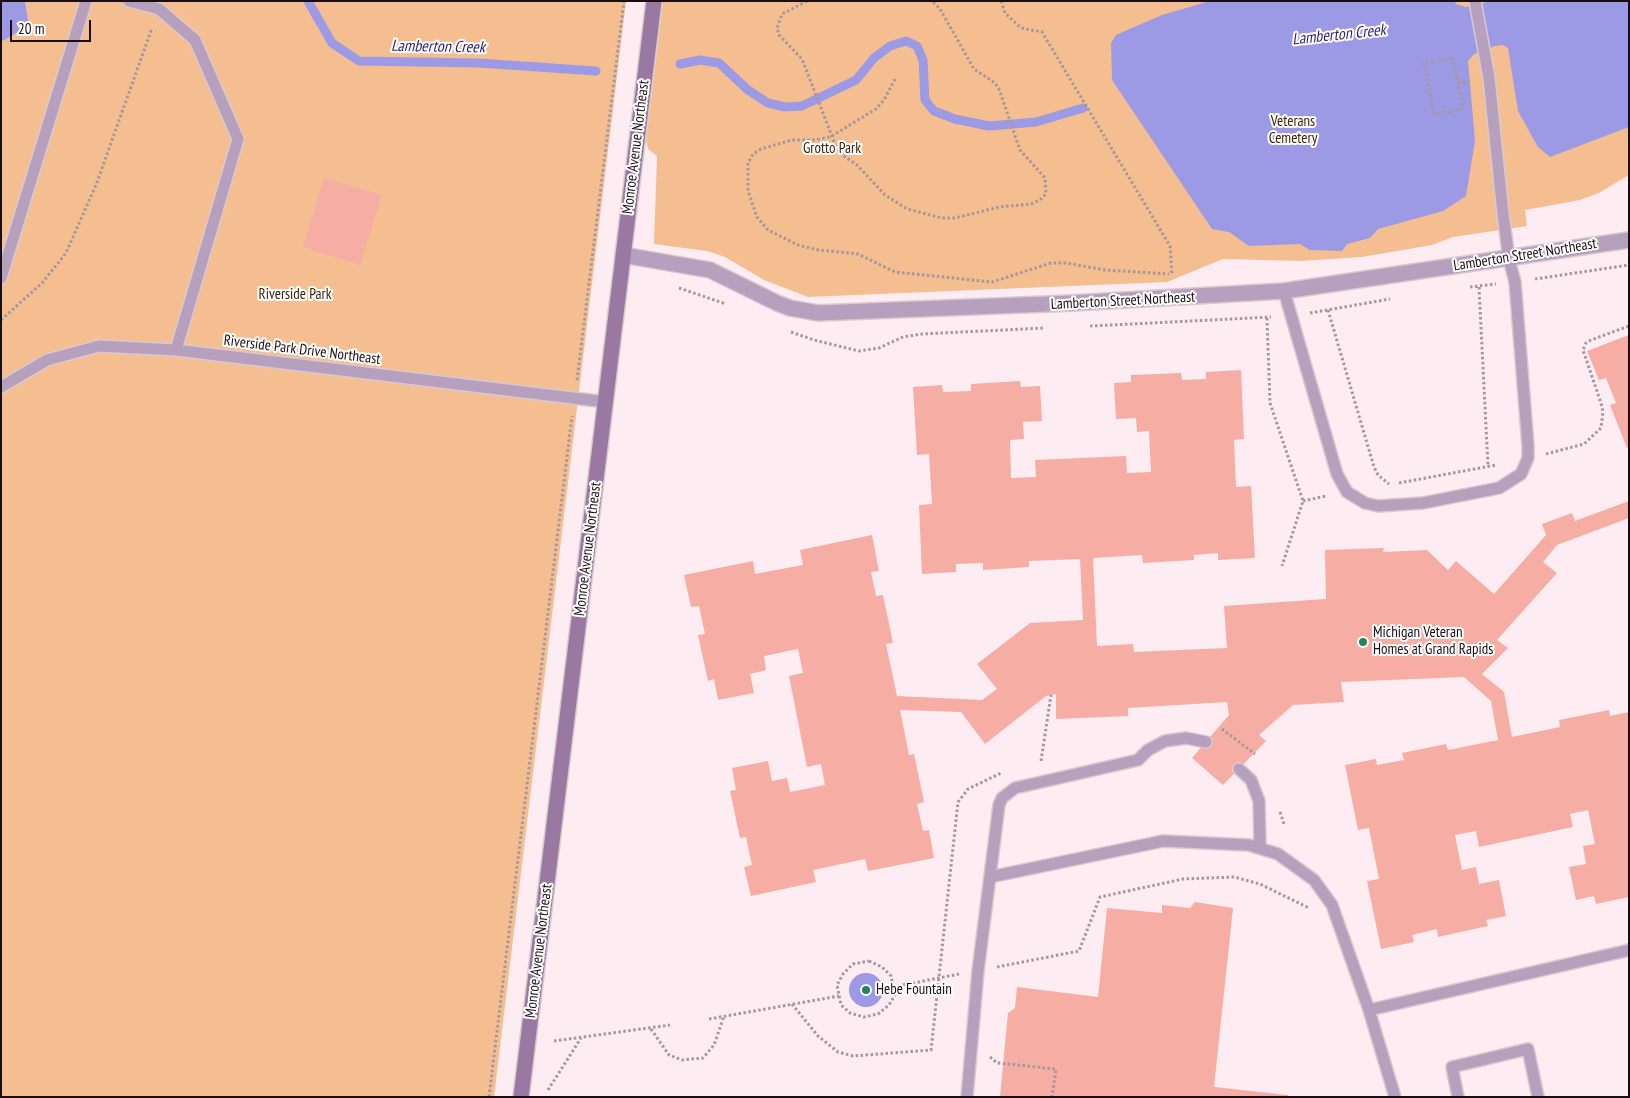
<!DOCTYPE html>
<html>
<head>
<meta charset="utf-8">
<style>
	body { margin:0 }
	#map { position:relative; width:1630px; height:1098px; overflow:hidden; background:#fdedf3; font-family:"PT Sans Narrow",sans-serif }
	canvas { display:block }
	.frame { position:absolute; inset:0; border:2px solid #1a0e13; pointer-events:none }
	.scale { position:absolute; left:10px; top:20px; width:81px; height:22px; box-sizing:border-box; border:2px solid #1a0e13; border-top:0; padding-left:6px; font-size:15px; line-height:18px; white-space:nowrap; color:#1a0e13; -webkit-text-stroke:4px #fff; paint-order:stroke }
</style>
</head>
<body>
<div id="map">
<canvas width="1630" height="1098"></canvas>
<div class="frame"></div>
<div class="scale">20 m</div>
</div>
<script>
const ctx = document.querySelector('canvas').getContext('2d');
ctx.lineJoin = 'round';
function paint(path, color) { ctx.fillStyle = color; ctx.fill(path, 'evenodd'); }
const shape = rows => new Path2D(rows.map(r => 'M' + r).join(''));
function strokePath(path, color, width, dash) { ctx.strokeStyle = color; ctx.lineWidth = width; ctx.lineCap = dash ? 'butt' : 'round'; ctx.setLineDash(dash || []); ctx.stroke(path); }
function write(font, color, halo, rows, align = 'center') {
  ctx.font = font + ' "PT Sans Narrow",sans-serif'; ctx.lineWidth = 4; ctx.setLineDash([]); ctx.textBaseline = 'middle'; ctx.strokeStyle = halo; ctx.fillStyle = color; for (const [text, x, y, turn = 0] of rows) {
    ctx.save(); ctx.translate(x, y); ctx.rotate((+turn || 0) * Math.PI / 180); ctx.textAlign = isNaN(turn) ? turn : align; if (halo) ctx.strokeText(text, 0, 0); ctx.fillText(text, 0, 0); ctx.restore();
  }
}
paint(shape([
	[25,1,626,1,494,1097,1,1097,1,42,29,26],
	[663,1,1629,1,1629,175,1599,193,1580,200,1525,210,1527,226,1453,237,1432,245,1362,257,1301,261,1223,259,1167,282,808,297,764,280,725,257,707,251,654,244,657,156,648,149,646,140]
]), '#f4be91');
paint(shape([
	[1,1,25,1,29,26,1,42],
	[1210,1,1455,1,1456,4,1466,7,1491,1,1629,1,1629,127,1550,157,1538,147,1518,111,1508,48,1503,45,1495,46,1474,54,1468,61,1475,141,1466,196,1443,211,1378,229,1370,238,1347,244,1342,251,1310,250,1300,244,1249,246,1229,232,1212,229,1112,80,1111,43,1116,35,1162,15],
	'849 990a17 17 0 1 1 34 0a17 17 0 1 1-34 0Z'
]), '#9c9ae5');
strokePath(shape([
	[308,1,332,43,359,61,479,63,596,71],
	[680,64,700,60,719,63,748,90,768,103,785,107,802,106,856,80,874,58,890,46,906,41,917,46,923,60,925,100,934,111,955,119,989,126,1036,122,1083,108]
]), '#9c9ae5', 9);
paint(shape([
	[324,178,382,195,360,265,303,247],
	[1629,335,1629,447,1627,448,1610,405,1616,403,1606,378,1599,380,1587,351],
	[1241,370,1244,439,1234,440,1236,487,1251,486,1255,558,1218,560,1218,553,1194,555,1194,560,1143,563,1142,555,1093,558,1097,646,1133,644,1134,652,1227,648,1224,606,1326,599,1325,550,1384,548,1383,552,1427,550,1448,570,1456,561,1494,594,1546,535,1542,524,1572,513,1575,521,1629,501,1629,518,1557,545,1543,562,1557,573,1497,640,1508,648,1482,674,1504,692,1512,737,1560,727,1559,720,1609,710,1610,716,1629,712,1629,897,1596,904,1594,896,1576,900,1569,867,1586,864,1583,846,1595,844,1588,810,1570,814,1573,827,1479,847,1476,831,1455,835,1462,870,1476,867,1479,884,1499,880,1506,916,1486,920,1488,926,1438,937,1437,929,1412,935,1414,942,1381,949,1367,881,1379,879,1369,828,1358,830,1345,765,1376,759,1377,765,1404,760,1402,753,1446,744,1448,750,1498,740,1491,701,1464,677,1341,682,1344,702,1293,705,1259,735,1266,741,1223,785,1192,758,1229,715,1227,702,1128,708,1128,716,1056,719,1056,694,1046,696,985,744,961,712,900,710,909,755,914,754,924,802,917,804,923,831,929,830,934,858,868,871,865,859,813,870,816,882,751,896,744,867,752,865,746,837,740,838,730,791,736,790,732,768,768,761,772,781,787,778,790,792,825,785,821,764,807,767,789,676,803,673,798,649,764,656,766,670,750,674,754,693,718,700,714,679,708,681,698,635,705,634,699,606,691,607,684,575,753,561,755,574,803,565,800,550,872,535,879,571,871,572,876,596,883,595,893,643,886,644,897,696,982,700,997,689,977,664,1030,623,1083,620,1080,559,1029,561,1029,567,983,570,983,563,956,564,956,572,922,574,919,505,932,504,929,454,917,455,913,387,942,385,943,392,971,391,971,384,1020,381,1021,387,1040,386,1042,421,1023,422,1024,439,1010,440,1011,478,1036,477,1035,460,1126,456,1127,473,1151,472,1149,431,1137,432,1136,418,1116,419,1114,383,1131,382,1131,375,1181,373,1182,380,1206,379,1206,372],
	[1195,902,1233,908,1214,1087,1288,1095,1288,1097,1000,1097,1008,1013,1015,1008,1017,987,1098,997,1107,908,1162,913,1162,905,1190,908]
]), '#f5ada4');
const service = shape([
	[129,1,159,9,195,40,238,139,176,350],
	[1,278,86,1],
	[1284,291,1337,474,1347,492,1365,503,1378,506,1423,503,1499,488,1521,474,1528,458,1528,446,1515,282,1509,259,1503,214,1489,78,1475,1],
	[1,387,47,360,99,346,176,350,606,402],
	[1239,769,1251,780,1259,801,1260,847],
	[990,877,1163,841,1249,845,1278,854,1314,880,1332,905,1369,1010,1395,1097],
	[1369,1010,1629,950],
	[967,1097,978,971,999,805,1002,798,1015,788,1138,760,1148,750,1165,741,1186,738,1206,742],
	[1458,1097,1452,1067,1528,1049,1538,1097]
]);
const minor = shape([
	[623,255,710,270,777,303,790,308,818,313,1072,303,1284,291,1629,240]
]);
const secondary = shape([
	[521,1097,654,1]
]);
strokePath(service, '#d9c9cf', 14);
strokePath(minor, '#d9c9cf', 18);
strokePath(secondary, '#d9c9cf', 18);
strokePath(shape([
	[807,1,782,14,777,28,779,35,802,59,838,152,857,165,885,195,907,209,942,218,955,218,999,207,1031,204,1040,200,1046,194,1045,178,1020,150,999,89,995,83,974,69,940,9,932,1],
	[1001,1,1005,13,1021,28,1042,32,1170,246,1172,275],
	[1453,58,1463,109,1434,114,1424,64,1453,58],
	[895,79,884,100,876,109,830,137,814,140,792,140,761,149,753,154,748,163,748,191,757,217,768,230,798,245,818,250,858,254,895,272,992,282,1051,263,1066,263,1105,270,1169,274],
	[1458,83,1470,81],
	[1535,279,1629,265],
	[1470,287,1496,284],
	[1479,287,1488,467],
	[679,288,726,304],
	[1328,310,1374,467,1378,475,1389,484],
	[1310,313,1390,299],
	[1267,318,1270,403,1303,501,1282,566],
	[1,320,42,283,66,253,96,185,152,28],
	[1090,326,1271,317],
	[791,332,814,340,859,351,879,348,903,337,922,334,1044,328],
	[577,380,624,1],
	[1546,454,1584,444,1601,428,1603,412,1601,403,1583,350,1586,343,1591,340,1629,326],
	[1399,483,1496,465],
	[1303,501,1326,496],
	[1222,729,1255,754],
	[1041,761,1051,695],
	[1280,812,1284,824],
	[869,961,882,967,891,976,895,995,889,1005,878,1014,864,1017,850,1013,841,1005,837,985,843,974,853,964,869,961],
	[997,967,1079,951,1100,897,1183,879,1234,877,1260,884,1309,908],
	[893,987,959,974],
	[792,1004,818,1036,838,1052,853,1056,931,1050,958,802,968,789,1001,773],
	[709,1019,839,996],
	[651,1029,669,1055,682,1060,703,1058,714,1045,724,1016],
	[554,1041,670,1025],
	[990,1057,997,1063,1056,1069,1052,1097],
	[548,1090,581,1038],
	[489,1097,572,416]
]), '#a6979d', 3, [2.5, 2.5]);
strokePath(service, '#b7a0bd', 11);
strokePath(minor, '#b7a0bd', 15);
strokePath(secondary, '#9978a2', 15);
for (const [x, y, r, color] of [
	[1363,642,5,"#208662"],
	[866,990,5,"#208662"]
]) { const dot = new Path2D(); dot.arc(x, y, r, 0, 2 * Math.PI); ctx.fillStyle = color; ctx.fill(dot); strokePath(dot, '#fff', 2); }
write('15px', '#3d2309', '#fff', [
	["Veterans",1293,122],
	["Cemetery",1293,139],
	["Grotto Park",832,149],
	["Riverside Park",295,295]
]);
write('15px', '#1a0e13', '#fff', [
	["Monroe Avenue Northeast",636,147,-83],
	["Lamberton Street Northeast",1525,255,-9],
	["Lamberton Street Northeast",1123,301,-3],
	["Riverside Park Drive Northeast",302,350,7],
	["Monroe Avenue Northeast",588,549,-83],
	["Monroe Avenue Northeast",539,951,-83]
]);
write('15px', '#1a0e13', '#fff', [
	["Michigan Veteran",1373,633],
	["Homes at Grand Rapids",1373,650],
	["Hebe Fountain",876,990]
], 'left');
write('italic 16px', '#2e1c72', '#fff', [
	["Lamberton Creek",1339,35,-6],
	["Lamberton Creek",438,47,1]
]);
</script>
</body>
</html>
